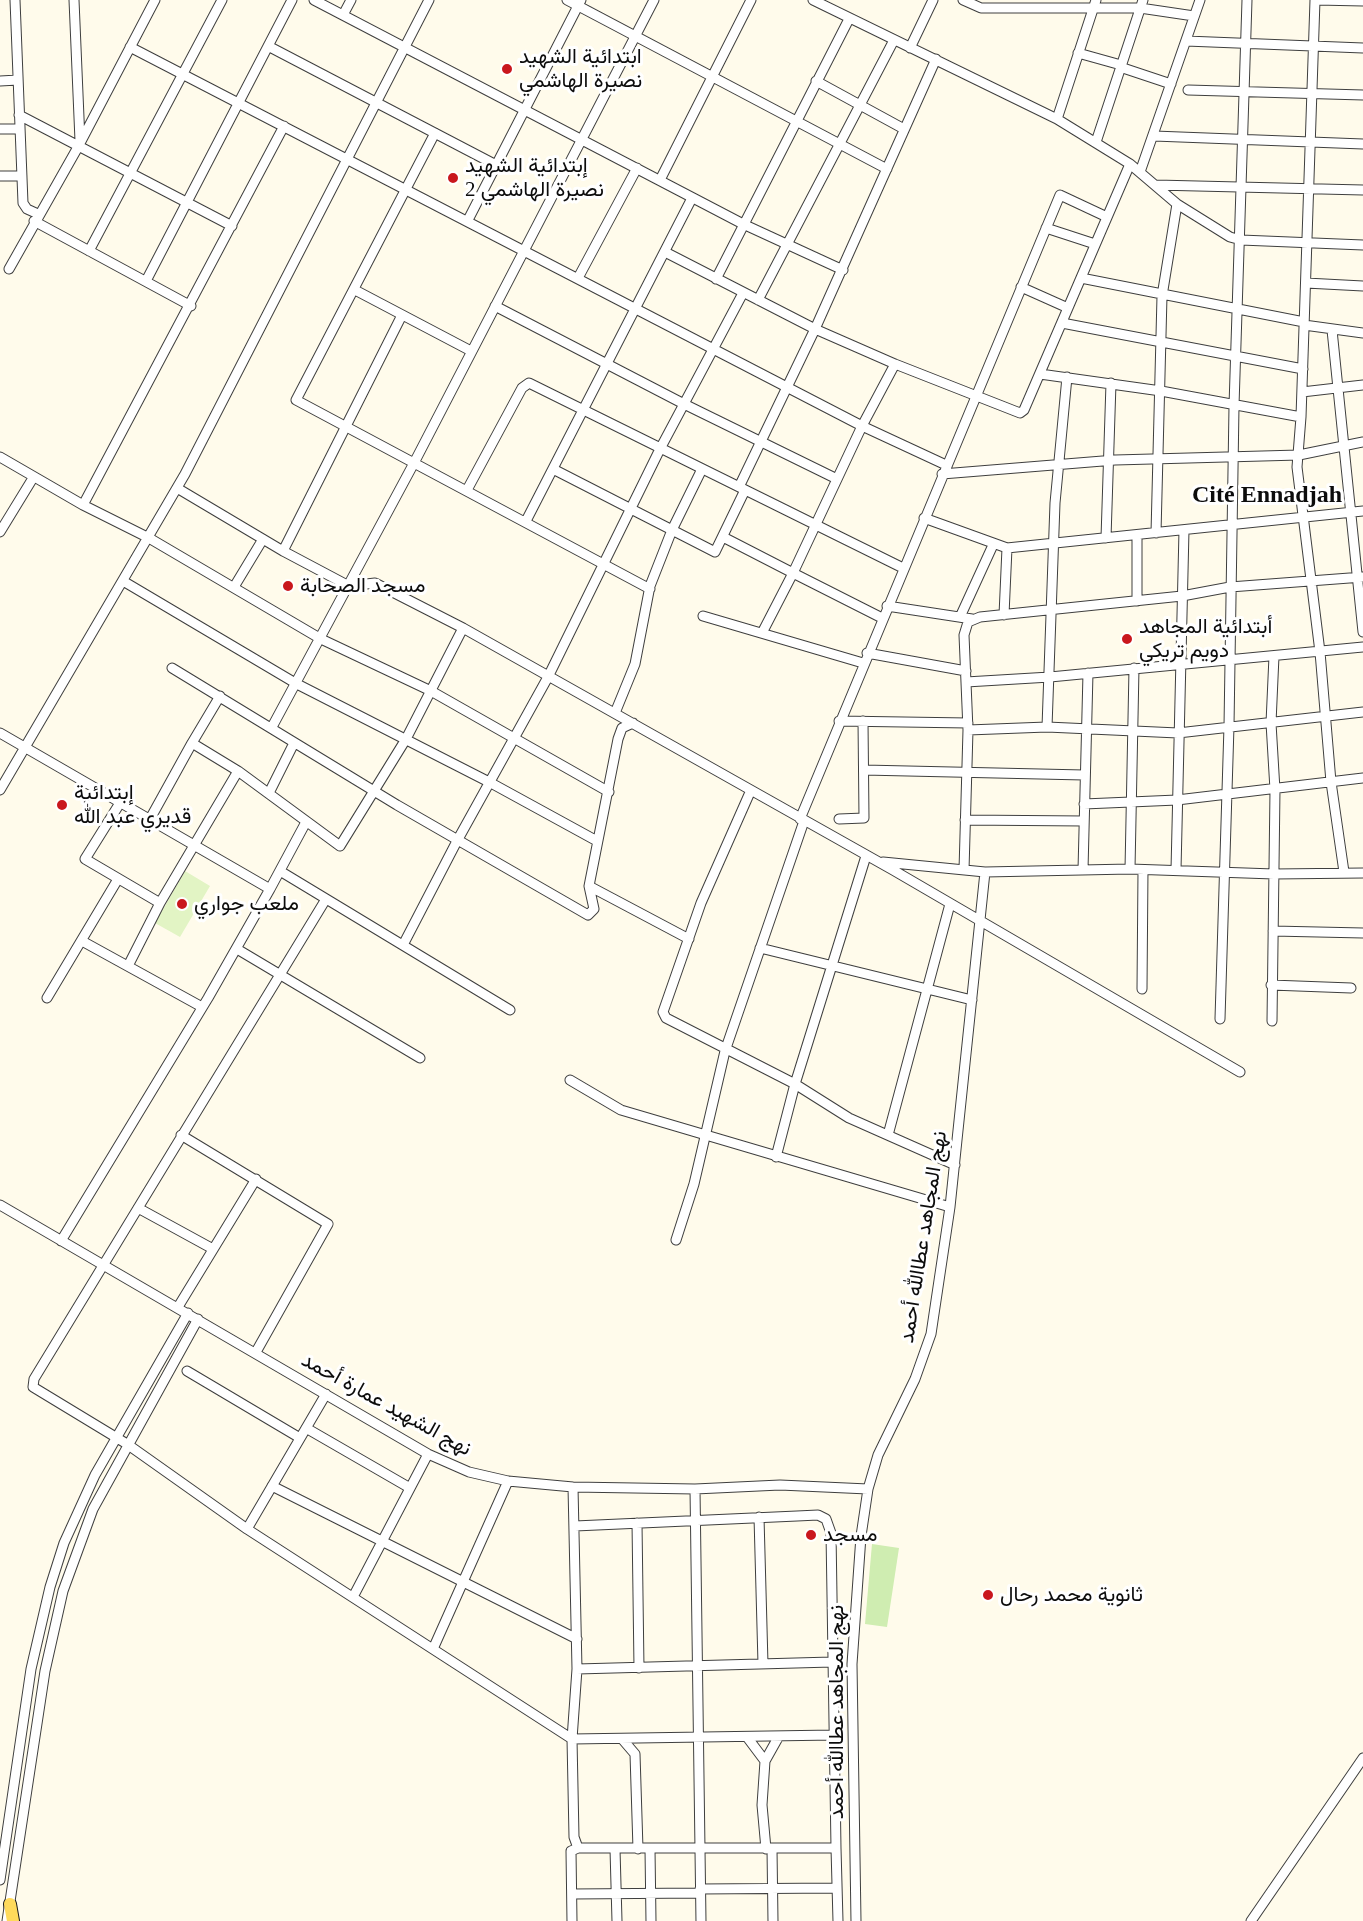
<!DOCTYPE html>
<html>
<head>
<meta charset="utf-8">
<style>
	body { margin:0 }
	canvas { display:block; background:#fffbeb }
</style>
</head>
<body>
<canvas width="1363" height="1921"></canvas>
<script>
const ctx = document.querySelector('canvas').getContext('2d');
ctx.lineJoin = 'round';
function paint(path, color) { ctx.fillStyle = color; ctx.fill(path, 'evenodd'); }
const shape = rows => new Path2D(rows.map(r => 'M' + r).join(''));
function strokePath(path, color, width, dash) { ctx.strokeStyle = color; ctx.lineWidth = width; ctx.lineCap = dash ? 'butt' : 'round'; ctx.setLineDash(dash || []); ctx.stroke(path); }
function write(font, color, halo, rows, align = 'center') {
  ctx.font = font + ' "Times New Roman",Vazirmatn,serif'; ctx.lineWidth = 6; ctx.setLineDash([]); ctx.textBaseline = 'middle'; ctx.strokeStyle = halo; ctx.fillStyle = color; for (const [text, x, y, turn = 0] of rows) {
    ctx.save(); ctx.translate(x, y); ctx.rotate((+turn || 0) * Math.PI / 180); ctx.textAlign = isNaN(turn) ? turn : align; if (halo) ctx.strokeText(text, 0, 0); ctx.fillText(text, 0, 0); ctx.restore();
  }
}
paint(shape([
	[872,1544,899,1548,887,1627,865,1624]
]), '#cfedb1');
paint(shape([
	[185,871,210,886,180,937,155,923]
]), '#e2f4c4');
const minor = shape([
	[15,0,23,203,27,209,38,214],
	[74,0,80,141],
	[314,0,743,224,843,270],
	[567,0,887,169],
	[813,0,1057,119,1130,164,1177,204,1230,237,1241,240,1363,245],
	[963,0,981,8,1140,8,1194,16],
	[1315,0,1301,417,1297,467,1320,652,1331,782,1344,872],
	[1317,0,1363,1],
	[343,15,351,0],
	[1186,41,1363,48],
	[268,46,496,165],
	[130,47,862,426,946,465],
	[910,48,933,0],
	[1078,53,1121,65],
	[1120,67,1171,84],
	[0,81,18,80],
	[816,81,904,129],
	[1188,90,1363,95],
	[19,115,232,226],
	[1057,119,1096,0],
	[0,129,20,129],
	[435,133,296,400,650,589],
	[1154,136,1363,144],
	[1096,142,1143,0],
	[1140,172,1200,0],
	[0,176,22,176],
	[660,180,751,0],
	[1156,185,1363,190],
	[468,220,581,0],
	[34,221,191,306],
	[1046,228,1095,244],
	[89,251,222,0],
	[665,252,815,329,895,364,1020,413,1024,410,1130,164],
	[9,269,78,147,155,0],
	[578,278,637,168],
	[1081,278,1304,322],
	[716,279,849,19],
	[146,281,292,0],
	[1306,283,1363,286],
	[1021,287,1068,308],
	[355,290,471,351],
	[758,300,894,40],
	[495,306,684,404,837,479],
	[1062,323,1303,369],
	[1304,325,1363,333],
	[1332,330,1363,632],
	[1040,374,1161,391,1301,417],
	[1067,377,1055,503,1047,727,1178,733,1363,712],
	[1302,392,1363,385],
	[0,457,83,505,149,538,321,639,431,691,609,792],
	[553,469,715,552,745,490],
	[942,474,1115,460,1299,455,1363,442],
	[739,487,815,329,936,59],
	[177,488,283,551,349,586,375,583,463,628,893,870,1240,1072],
	[467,490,522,388,529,383,903,568],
	[83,505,284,126],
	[924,518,1007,548,1363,511],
	[526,521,692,198],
	[0,532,33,478],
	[1156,533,1162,296,1177,204],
	[723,537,793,573,762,633],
	[1106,538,1111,383],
	[283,551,402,315],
	[123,581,297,684,491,783,597,841],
	[234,587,263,539],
	[1137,601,1137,535],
	[887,606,972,619],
	[1004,615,1007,548],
	[703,616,863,663],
	[960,617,993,545],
	[882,618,793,573,862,426,895,364],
	[867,653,966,671],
	[172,668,397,805,588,915,594,909,589,886,618,739,622,728,633,723],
	[966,682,1050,677,1363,647],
	[220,696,192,743,238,771,340,846,406,739,463,628],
	[615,713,635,664,650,586,672,530,702,469],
	[839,721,968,723],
	[272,727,414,463,654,0],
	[968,730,1047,727],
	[0,733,270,889,306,822],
	[864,770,1084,775],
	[0,790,185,474,429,0],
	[751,790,701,903,663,1012,666,1018,795,1084,849,1118,955,1165],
	[269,793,294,743],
	[120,803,85,859,160,903],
	[1084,804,1177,800,1363,778],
	[150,819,192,743],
	[800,819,1060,195,1107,217],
	[839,819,864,818,863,721],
	[965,820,1084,821],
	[883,862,985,872,1130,869,1274,874,1363,873],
	[1130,869,1134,668],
	[964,870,968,730,964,635,968,622,980,617,1182,596,1230,587,1363,577],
	[1083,870,1088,673],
	[1176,870,1184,530],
	[280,871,510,1010],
	[589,886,689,939],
	[326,899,34,1379,33,1387,127,1444,247,1529,572,1739,834,1735],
	[1273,931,1363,933],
	[82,941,202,1007],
	[403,945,457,841,548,677,660,449,743,293],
	[760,948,972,1000],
	[237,949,420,1058],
	[129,964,160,903,238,771],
	[1271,985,1351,988],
	[1142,989,1143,870],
	[47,998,118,879],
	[1220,1019,1229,726,1234,406,1247,0],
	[1272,1021,1275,790,1271,723,1274,656],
	[570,1080,621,1110,950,1207],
	[181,1135,328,1224,256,1352],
	[888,1135,950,904],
	[776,1157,795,1084,866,856],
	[0,1205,428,1454,469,1472,508,1481,573,1487,695,1489,780,1485,868,1489],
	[138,1208,213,1249],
	[676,1240,694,1184,725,1051,804,821],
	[61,1241,208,998,270,889],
	[178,1307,256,1179],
	[187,1371,300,1438],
	[306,1428,410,1488],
	[272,1486,577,1639],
	[573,1487,577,1669,572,1739,574,1837,578,1848,836,1848,831,1533,826,1519,818,1515,797,1516,575,1526],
	[695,1489,701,1921],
	[759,1517,763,1664],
	[637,1523,639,1668],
	[247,1529,326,1394],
	[353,1597,428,1454],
	[433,1649,508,1481],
	[577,1669,832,1662],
	[747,1737,765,1761,762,1805,766,1849],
	[623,1740,635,1754,638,1849],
	[765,1761,779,1736],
	[836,1848,838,1921],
	[615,1849,617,1921],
	[650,1849,651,1921],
	[772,1849,773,1921],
	[0,1880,31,1669,50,1587,64,1543,95,1475,188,1313],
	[700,1889,836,1888],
	[572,1894,700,1893],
	[7,1921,45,1671,63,1591,93,1509,198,1319],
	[572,1921,571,1851,578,1848],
	[856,1921,852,1664,861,1536,868,1489,878,1455,915,1379,931,1334,950,1207,985,872],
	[1251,1921,1363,1758]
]);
const major = shape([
	[10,1904,13,1921]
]);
strokePath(minor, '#3f3f3f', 11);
strokePath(major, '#1d1d1d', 14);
strokePath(minor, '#fff', 9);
strokePath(major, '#ffda5b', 12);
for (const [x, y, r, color] of [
	[507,69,6,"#c9171d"],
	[453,178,6,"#c9171d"],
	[288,586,6,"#c9171d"],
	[1127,639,6,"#c9171d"],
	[62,805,6,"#c9171d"],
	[182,904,6,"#c9171d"],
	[811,1535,6,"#c9171d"],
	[988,1595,6,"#c9171d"]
]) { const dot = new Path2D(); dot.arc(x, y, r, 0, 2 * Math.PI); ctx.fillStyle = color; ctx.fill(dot); strokePath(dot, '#fff', 2); }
write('21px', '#0c0c0c', '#fff', [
	["ابتدائية الشهيد",519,57],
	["نصيرة الهاشمي",519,81],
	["إبتدائية الشهيد",465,166],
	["نصيرة الهاشمي 2",465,190],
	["مسجد الصحابة",300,586],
	["أبتدائية المجاهد",1139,627],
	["دويم تريكي",1139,651],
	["إبتدائية",74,793],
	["قديري عبد الله",74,817],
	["ملعب جواري",194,904],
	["مسجد",823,1535],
	["ثانوية محمد رحال",1000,1595]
], 'left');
write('21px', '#0c0c0c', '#fff', [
	["نهج المجاهد عطاالله أحمد",924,1237,-81],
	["نهج الشهيد عمارة أحمد",386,1405,29],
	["نهج المجاهد عطاالله أحمد",837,1712,-90]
]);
write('bold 24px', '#0c0c0c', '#fff', [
	["Cité Ennadjah",1267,496]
]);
</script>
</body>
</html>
